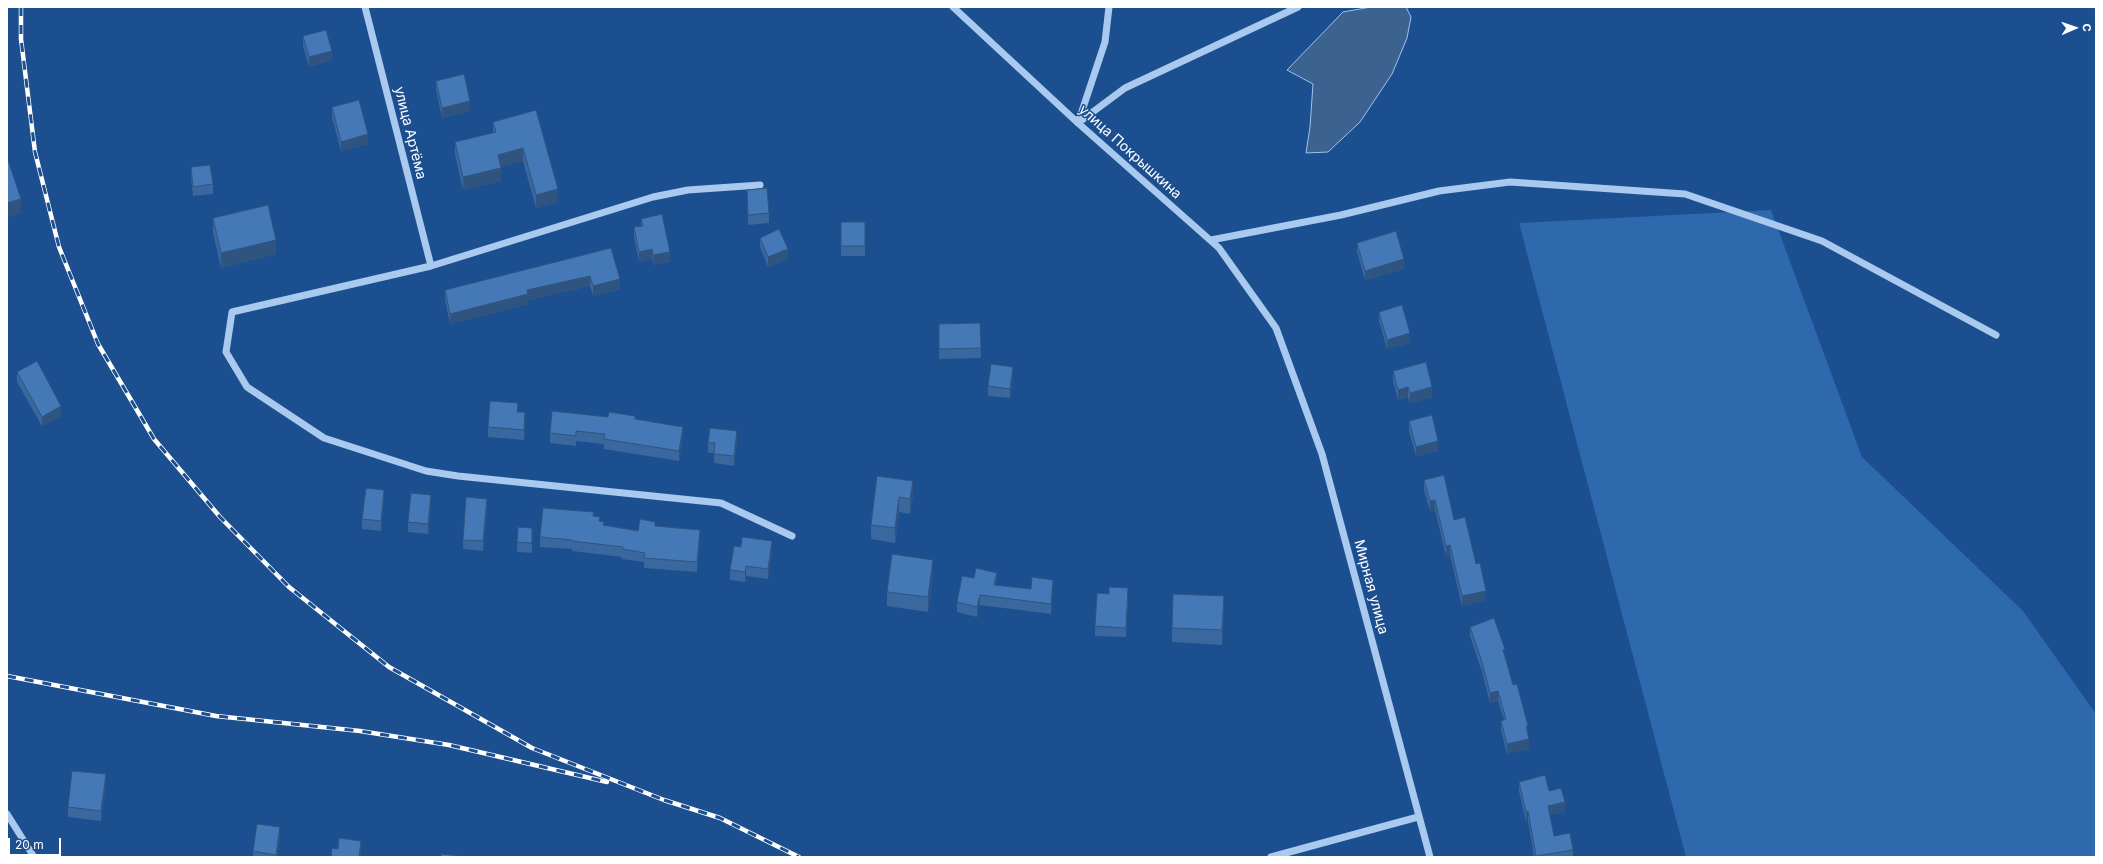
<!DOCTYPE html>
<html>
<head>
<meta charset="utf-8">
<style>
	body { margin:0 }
	#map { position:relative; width:2103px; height:864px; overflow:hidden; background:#1b4f8f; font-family:Inter,sans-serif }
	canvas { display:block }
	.frame { position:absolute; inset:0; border:8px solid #fff; pointer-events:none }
	.north { position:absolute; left:2055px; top:8px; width:40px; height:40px; -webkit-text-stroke:3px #1b4f8f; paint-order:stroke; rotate:88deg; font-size:11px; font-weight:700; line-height:16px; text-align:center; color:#fff }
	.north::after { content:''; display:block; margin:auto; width:14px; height:18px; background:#fff; clip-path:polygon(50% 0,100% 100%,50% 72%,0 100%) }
	.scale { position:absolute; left:8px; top:838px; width:53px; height:18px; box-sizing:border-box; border:2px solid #fff; border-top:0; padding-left:5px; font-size:12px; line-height:14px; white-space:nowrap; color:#fff; -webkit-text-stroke:3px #1b4f8f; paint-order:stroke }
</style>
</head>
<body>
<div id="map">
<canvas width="2103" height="864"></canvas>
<div class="frame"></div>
<div class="north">С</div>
<div class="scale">20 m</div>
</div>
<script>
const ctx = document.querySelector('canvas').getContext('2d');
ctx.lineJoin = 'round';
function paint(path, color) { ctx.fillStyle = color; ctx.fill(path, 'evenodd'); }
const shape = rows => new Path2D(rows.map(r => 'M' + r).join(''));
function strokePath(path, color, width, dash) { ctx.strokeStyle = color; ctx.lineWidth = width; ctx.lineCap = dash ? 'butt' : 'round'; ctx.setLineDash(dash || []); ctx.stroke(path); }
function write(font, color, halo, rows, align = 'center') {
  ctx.font = font + ' Inter,sans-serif'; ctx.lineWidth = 3; ctx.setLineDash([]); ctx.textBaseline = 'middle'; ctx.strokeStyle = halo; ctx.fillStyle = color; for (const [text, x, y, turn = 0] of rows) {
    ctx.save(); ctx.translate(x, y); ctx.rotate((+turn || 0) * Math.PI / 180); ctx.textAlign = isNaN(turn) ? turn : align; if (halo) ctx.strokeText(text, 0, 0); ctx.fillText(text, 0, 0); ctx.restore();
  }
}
paint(shape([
	[1771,210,1862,457,2023,611,2096,714,2096,857,1686,857,1519,223]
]), '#2e69ad');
const water = shape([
	[1371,7,1406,7,1411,17,1407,38,1392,74,1360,122,1328,152,1306,153,1310,127,1313,84,1287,70,1343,12,1371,7]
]);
paint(water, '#3c6290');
strokePath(water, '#9cc4f0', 1);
strokePath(shape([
	[365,7,431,266],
	[953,7,1078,123,1219,248,1276,328,1322,454,1430,857],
	[1078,123,1125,88,1298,7],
	[1078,123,1105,42,1109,7],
	[760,185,688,190,653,197,431,266,232,312,226,352,247,387,324,438,426,471,458,476,721,503,792,536],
	[1211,240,1341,215,1439,191,1510,182,1685,194,1822,241,1996,335],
	[7,814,34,857],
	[1271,857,1418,817]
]), '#a9c9ee', 7);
const rail = shape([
	[21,7,21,39,35,152,59,247,98,344,154,439,220,517,289,587,389,667,532,748,669,802],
	[7,676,216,716,360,731,449,745,607,782],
	[664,800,720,818,799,857]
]);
strokePath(rail, '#fff', 4.5);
strokePath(rail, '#1b4f8f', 3, [9]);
paint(shape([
	[303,36,332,60,309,67,303,46],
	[436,81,470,111,442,118,436,90],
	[332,107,368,144,341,151,332,117],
	[536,110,558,202,536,208,523,161,501,167,501,181,463,190,455,155,455,142,493,133,493,122],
	[191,167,213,184,213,194,193,196,191,177],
	[747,190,769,213,769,223,748,225],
	[213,218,276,254,221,268,213,233],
	[641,219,670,262,653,265,652,259,639,262,634,237,634,227,641,226],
	[841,222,865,222,865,256,841,256],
	[760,238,788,259,768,267,760,247],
	[1357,243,1404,269,1365,280,1357,252],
	[611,248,620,289,593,296,590,286,528,300,528,304,450,324,445,300,445,290],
	[1379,312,1410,343,1387,349,1379,321],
	[980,323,981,358,939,359,939,324],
	[1393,371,1432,397,1410,403,1408,397,1398,400,1393,381],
	[17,372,61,416,42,426,17,382],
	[1013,377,1010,398,988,396,988,386],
	[518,412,525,422,524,440,488,437,488,427],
	[635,419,683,437,679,461,604,449,604,444,576,441,576,446,550,443,550,433],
	[1409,421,1438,451,1416,456,1409,431],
	[737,441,734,466,714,463,714,453,708,453,708,443],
	[877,476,913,495,910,514,899,512,895,543,871,539,871,525],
	[1424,480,1454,520,1476,564,1486,600,1462,606,1450,555,1446,556,1435,510,1430,511,1424,490],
	[384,500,381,531,362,529,362,519],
	[431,505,428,534,408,532,408,522],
	[487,509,483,551,463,549,463,540],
	[594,516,604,525,638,531,655,526,700,539,697,572,644,568,644,562,622,559,622,557,572,551,572,549,540,547,540,537],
	[532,538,532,553,517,552,517,542],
	[741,547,772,551,768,579,746,576,745,582,730,580,730,570],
	[933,574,928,612,887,606,887,592],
	[997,583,996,585,1031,589,1053,589,1051,614,980,605,977,617,957,612,957,602],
	[1128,598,1126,637,1095,636,1095,626],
	[1224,611,1222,645,1172,642,1172,628],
	[1470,627,1505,657,1528,736,1529,749,1507,754,1501,730,1501,721,1504,720,1498,701,1490,703,1482,672,1470,636],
	[1519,782,1549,791,1565,812,1550,815,1554,836,1573,850,1573,857,1534,857,1528,821,1526,822,1519,791],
	[106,784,101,821,68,817,68,807],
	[280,837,277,857,253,857,253,851]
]), '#3a679d');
paint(shape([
	[332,51,332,60,309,67,309,57],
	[470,101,470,111,442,118,442,108],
	[368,134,368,144,341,151,341,142],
	[523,148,523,161,498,168,498,155],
	[501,168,501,181,463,190,463,177],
	[558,189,558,202,536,208,536,195],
	[21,199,21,213,7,218,7,203],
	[276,240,276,254,221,268,221,253],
	[652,249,652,259,639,262,639,252],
	[788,249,788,259,768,267,768,257],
	[670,252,670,262,653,265,653,255],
	[1404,259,1404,269,1365,280,1365,271],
	[590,276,590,286,528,300,528,304,450,324,450,314,527,290],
	[620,279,620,289,593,296,593,286],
	[1410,333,1410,343,1387,349,1387,340],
	[1013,367,1013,377,1010,398,1010,389],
	[1408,387,1408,397,1398,400,1398,390],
	[1432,387,1432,397,1410,403,1410,393],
	[61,406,61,416,42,426,42,417],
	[525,412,525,422,524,440,524,430],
	[683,427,683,437,679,461,679,451],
	[737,431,737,441,734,466,734,456],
	[1438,441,1438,451,1416,456,1416,447],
	[913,481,913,495,910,514,910,499],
	[384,490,384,500,381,531,381,521],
	[431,495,431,505,428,534,428,524],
	[899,497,899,512,895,543,895,528],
	[487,499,487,509,483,551,483,541],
	[1435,500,1435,510,1430,511,1430,501],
	[700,530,700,539,697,572,697,562],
	[772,541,772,551,768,579,768,569],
	[1450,545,1450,555,1446,556,1446,546],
	[933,560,933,574,928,612,928,597],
	[746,566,746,576,745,582,745,572],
	[997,573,997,583,994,595,994,585],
	[1053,580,1053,589,1051,614,1051,604],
	[1128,588,1128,598,1126,637,1126,628],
	[1486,591,1486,600,1462,606,1462,596],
	[980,595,980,605,977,617,977,607],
	[1224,596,1224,611,1222,645,1222,630],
	[1498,691,1498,701,1490,703,1490,693],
	[1526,726,1528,726,1528,736],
	[1529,739,1529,749,1507,754,1507,744],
	[106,774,106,784,101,821,101,811],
	[1565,802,1565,812,1548,816,1548,806],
	[1528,811,1528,821,1526,822,1526,812],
	[280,827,280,837,277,857,276,857],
	[361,841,361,857,359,857]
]), '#305480');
const building = shape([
	[326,30,332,51,309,57,303,36,326,30],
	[464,74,470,101,442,108,436,81,464,74],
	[359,100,368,134,341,142,332,107,359,100],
	[536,110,558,189,536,195,523,148,498,155,501,168,463,177,455,142,496,132,493,122,536,110],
	[7,157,21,199,7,203,7,157],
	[210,165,213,184,193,187,191,167,210,165],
	[767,188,769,213,748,215,747,190,767,188],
	[268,205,276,240,221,253,213,218,268,205],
	[662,214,670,252,653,255,652,249,639,252,634,227,643,226,641,219,662,214],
	[841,222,865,222,865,246,841,246,841,222],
	[779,229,788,249,768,257,760,238,779,229],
	[1396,231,1404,259,1365,271,1357,243,1396,231],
	[611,248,620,279,593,286,590,276,527,290,528,294,450,314,445,290,611,248],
	[1402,305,1410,333,1387,340,1379,312,1402,305],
	[980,323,981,348,939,349,939,324,980,323],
	[37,361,61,406,42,417,17,372,37,361],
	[1426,362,1432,387,1410,393,1408,387,1398,390,1393,371,1426,362],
	[991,364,1013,367,1010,389,988,386,991,364],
	[490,401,518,403,517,412,525,412,524,430,488,427,490,401],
	[552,411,608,417,609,412,635,416,635,419,683,427,679,451,604,439,605,434,576,431,576,436,550,433,552,411],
	[1432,415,1438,441,1416,447,1409,421,1432,415],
	[710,428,737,431,734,456,714,454,715,443,708,443,710,428],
	[1444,475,1454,520,1465,517,1476,564,1480,563,1486,591,1462,596,1450,545,1446,546,1435,500,1430,501,1424,480,1444,475],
	[877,476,913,481,910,499,899,497,895,528,871,525,877,476],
	[366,488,384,490,381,521,362,519,366,488],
	[411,493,431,495,428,524,408,522,411,493],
	[466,497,487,499,483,541,463,540,466,497],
	[543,508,594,512,593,516,600,517,599,521,604,522,603,525,638,531,640,519,655,522,655,526,700,530,697,562,644,558,645,553,622,549,623,547,572,541,572,540,540,537,543,508],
	[518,527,532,528,532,543,517,542,518,527],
	[742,537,772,541,768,569,746,566,745,572,730,570,734,546,741,547,742,537],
	[892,554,933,560,928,597,887,592,892,554],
	[976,568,997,573,994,585,1031,589,1032,577,1053,580,1051,604,980,595,977,607,957,602,962,576,974,578,976,568],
	[1109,587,1128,588,1126,628,1095,626,1097,593,1109,594,1109,587],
	[1173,594,1224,596,1222,630,1172,628,1173,594],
	[1494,618,1505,649,1503,650,1513,685,1517,684,1528,726,1526,726,1529,739,1507,744,1501,721,1506,719,1498,691,1490,693,1482,662,1470,627,1494,618],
	[72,771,106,774,101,811,68,807,72,771],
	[1545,775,1549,791,1561,788,1565,802,1548,806,1554,836,1570,833,1573,850,1536,856,1528,811,1526,812,1519,782,1545,775],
	[257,824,280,827,276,855,253,851,257,824],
	[339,838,361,841,359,857,331,857,332,848,338,849,339,838],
	[441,854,460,856,460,857,441,857,441,854]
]);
paint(building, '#4478b7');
strokePath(building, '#305480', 1);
write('14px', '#fff', '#1b4f8f', [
	["улица Артёма",410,133,76],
	["улица Покрышкина",1130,152,42],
	["Мирная улица",1371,587,75]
]);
</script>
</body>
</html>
